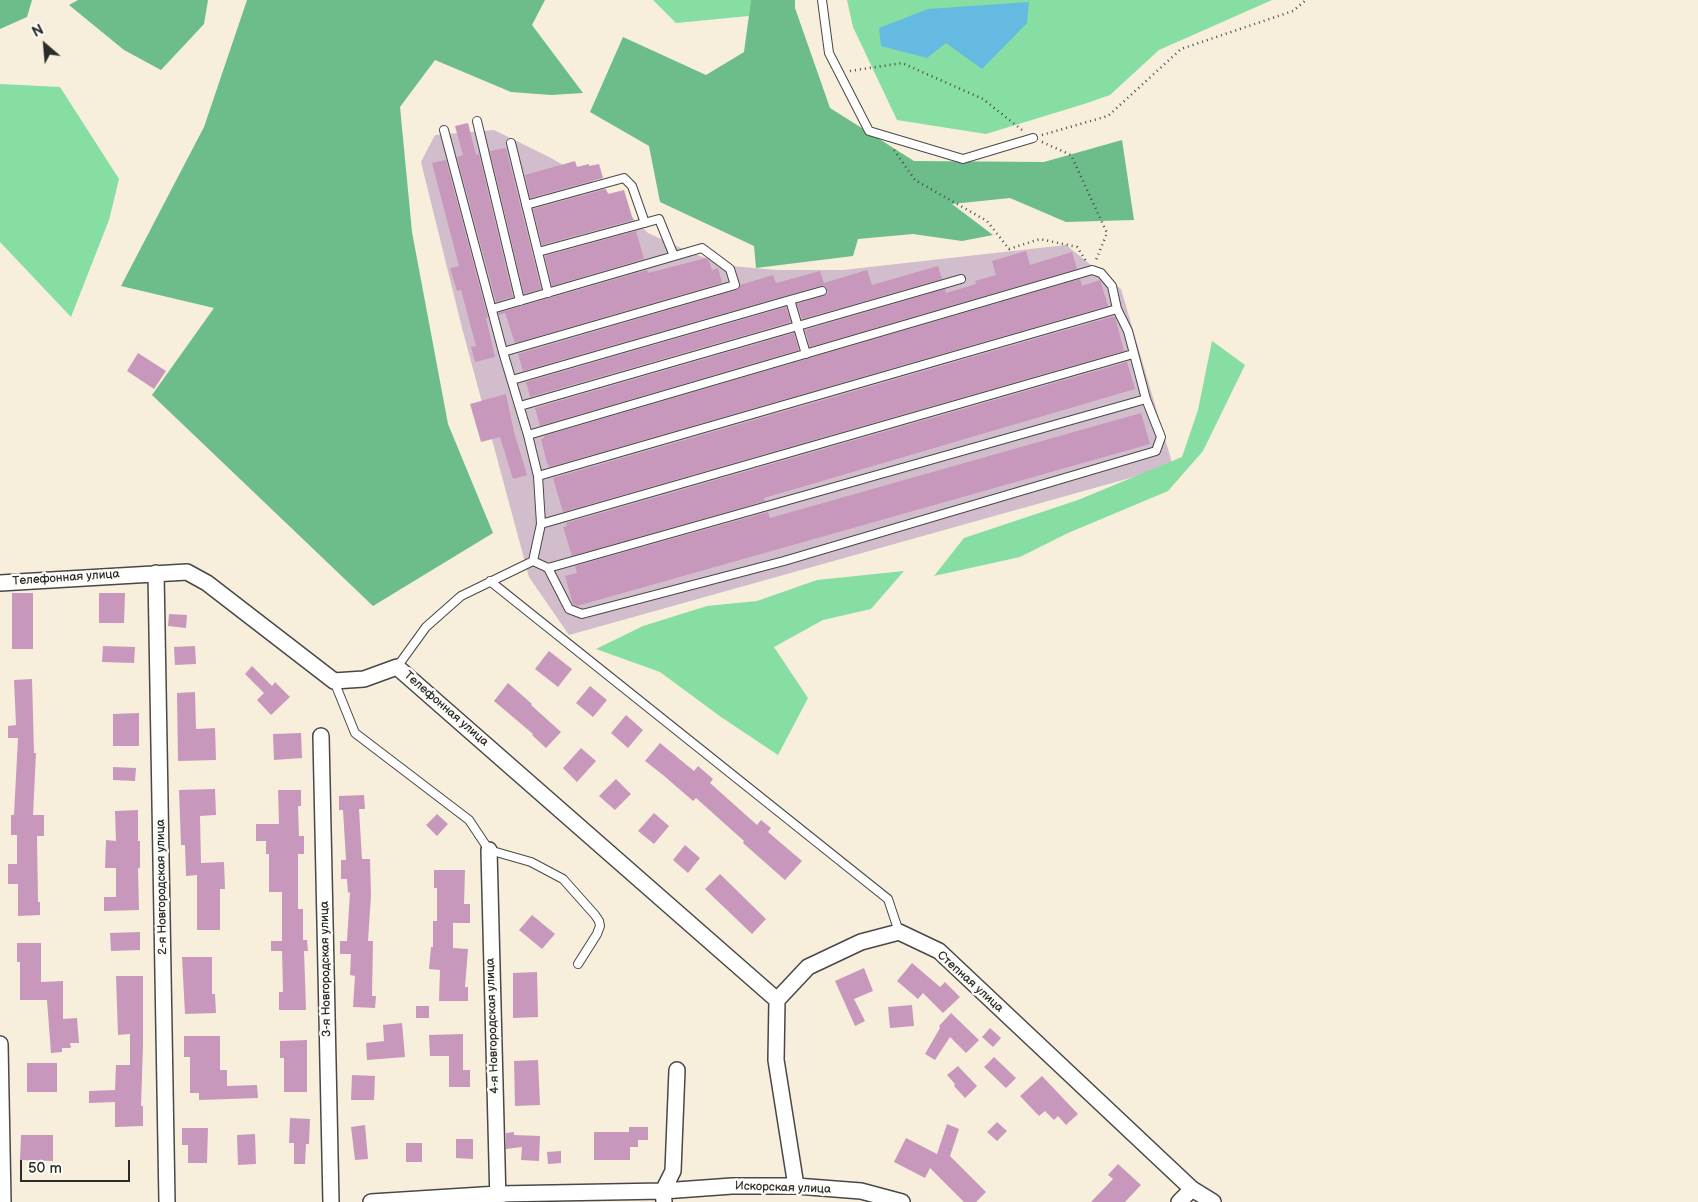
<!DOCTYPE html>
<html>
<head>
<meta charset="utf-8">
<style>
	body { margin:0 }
	#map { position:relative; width:1698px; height:1202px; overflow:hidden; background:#f7eedc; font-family:"Balsamiq Sans",sans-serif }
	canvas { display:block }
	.north { position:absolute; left:20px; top:20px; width:50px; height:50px; -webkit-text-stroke:4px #fdfcf7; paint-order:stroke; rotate:333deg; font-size:14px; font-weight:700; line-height:20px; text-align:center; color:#2b2b2b }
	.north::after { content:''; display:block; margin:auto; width:18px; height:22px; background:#2b2b2b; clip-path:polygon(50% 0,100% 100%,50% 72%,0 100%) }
	.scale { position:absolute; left:20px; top:1160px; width:110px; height:22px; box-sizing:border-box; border:2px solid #2b2b2b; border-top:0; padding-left:6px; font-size:15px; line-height:18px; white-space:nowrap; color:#2b2b2b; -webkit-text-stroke:4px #fdfcf7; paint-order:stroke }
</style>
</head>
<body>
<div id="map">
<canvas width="1698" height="1202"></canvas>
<div class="north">N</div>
<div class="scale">50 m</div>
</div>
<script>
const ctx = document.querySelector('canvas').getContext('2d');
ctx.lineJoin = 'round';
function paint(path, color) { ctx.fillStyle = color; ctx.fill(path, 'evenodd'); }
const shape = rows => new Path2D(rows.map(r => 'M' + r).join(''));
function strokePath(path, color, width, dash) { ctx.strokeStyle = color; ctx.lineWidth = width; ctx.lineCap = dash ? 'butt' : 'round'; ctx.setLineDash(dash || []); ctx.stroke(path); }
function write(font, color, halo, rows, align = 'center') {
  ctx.font = font + ' "Balsamiq Sans",sans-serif'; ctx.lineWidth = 5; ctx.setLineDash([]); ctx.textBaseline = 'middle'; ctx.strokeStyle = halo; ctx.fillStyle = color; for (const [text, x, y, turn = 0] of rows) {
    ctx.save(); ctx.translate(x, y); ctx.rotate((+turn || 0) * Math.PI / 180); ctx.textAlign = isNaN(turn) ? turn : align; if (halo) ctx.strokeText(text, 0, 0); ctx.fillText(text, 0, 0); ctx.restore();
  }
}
paint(shape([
	[494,130,549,157,602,187,648,233,694,254,731,266,777,270,843,270,1066,245,1121,289,1173,466,569,635,529,577,462,328,421,162,435,135]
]), '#d1bdcb');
paint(shape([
	[653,0,751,0,749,16,676,23],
	[847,0,1272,0,1159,50,1110,95,1084,104,986,134,897,120,853,27],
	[0,84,60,87,119,179,109,220,71,317,0,242],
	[1212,341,1245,365,1203,451,1168,491,1068,533,1020,557,934,576,964,538,1078,500,1182,457,1198,410],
	[904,571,871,609,823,620,774,647,808,698,778,755,721,717,660,672,596,649,643,626,707,606,757,601,817,580]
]), '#86dea3');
paint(shape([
	[0,0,32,0,27,17,0,29],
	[78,0,208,0,204,24,161,70,124,50,69,5],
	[247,0,545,0,532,25,583,93,551,95,511,92,435,60,400,107,412,232,448,424,493,533,373,606,152,395,214,308,121,286,204,127],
	[751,0,795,0,795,8,830,108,914,161,1044,162,1122,140,1134,220,1066,222,1010,198,952,204,993,235,962,241,913,234,858,239,853,256,756,268,754,246,660,202,649,146,590,112,623,37,706,75,744,52]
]), '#6cbd89');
paint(shape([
	[1029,2,1027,23,982,69,946,43,927,58,881,46,879,28,928,9]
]), '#65bae1');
paint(shape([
	[468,123,476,155,479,154,513,297,496,302,457,157,463,155,455,126],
	[506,148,541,289,524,294,490,151],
	[446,160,488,318,486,318,495,357,475,362,471,347,476,346,461,290,457,291,450,268,459,266,432,163],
	[575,161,577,167,589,164,589,166,599,164,603,178,530,198,525,175],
	[606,189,608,194,624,190,633,220,542,245,533,209],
	[636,231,644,259,552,286,545,256],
	[1026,251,1030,265,1072,252,1077,269,810,347,805,330,945,289,946,293,976,284,975,281,996,275,992,261],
	[706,258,709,261,712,270,718,268,722,283,515,343,505,313,499,315,498,313,647,270,648,273],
	[938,266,942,279,802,319,797,304,826,295,828,292,826,287,820,286,523,371,518,354,737,290,739,288,740,285,773,275,776,283,820,271,824,283,867,270,872,285],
	[1080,279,1082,286,1100,280,1108,306,550,467,547,463,541,439,544,438,544,436],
	[786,307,791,322,530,397,526,382],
	[1111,317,1115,317,1124,351,563,512,553,478],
	[794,333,799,350,540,426,535,408],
	[138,353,166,371,154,389,127,371],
	[1127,362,1135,389,764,498,765,501,572,556,563,527,567,526,566,523],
	[506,394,514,432,527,475,513,479,500,437,481,442,470,404],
	[1141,413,1150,444,577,606,573,604,565,576,577,573,575,566,768,512,770,518],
	[12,593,33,593,33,649,12,649],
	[99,593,125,593,124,623,99,623],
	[169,614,187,615,186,628,168,626],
	[103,646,135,647,134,663,102,662],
	[195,646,196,664,175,665,174,647],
	[549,651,572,669,558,687,535,669],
	[252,666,272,686,275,682,290,697,271,715,257,700,264,693,245,674],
	[32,679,34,753,36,753,33,815,44,815,44,836,37,836,38,902,40,902,40,915,18,916,18,884,8,884,8,864,17,864,17,835,11,835,11,815,14,815,18,738,8,738,8,726,16,725,14,680],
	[508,683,532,704,531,705,561,732,546,748,532,735,533,734,494,701],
	[590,686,607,700,593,717,576,703],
	[195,692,196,729,215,728,216,760,178,761,177,693],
	[139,713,139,746,113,746,113,714],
	[626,715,643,730,628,748,611,733],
	[301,733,302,758,274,760,273,734],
	[660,743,694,771,698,766,713,779,710,783,757,825,761,820,771,828,768,832,802,861,785,880,743,843,744,841,696,798,693,801,663,775,645,761],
	[581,748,596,761,577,782,563,768],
	[113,767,136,768,135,781,113,780],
	[616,779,631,794,615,810,599,796],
	[215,789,216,815,200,816,201,863,224,862,225,889,220,889,220,930,197,930,197,875,186,876,185,845,181,845,179,790],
	[278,790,301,790,301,806,298,806,299,836,304,836,304,854,298,854,298,909,303,909,303,940,307,940,308,951,304,951,306,1010,279,1010,279,992,283,992,282,951,271,951,271,941,282,941,282,892,269,892,269,854,266,854,266,841,256,841,256,824,279,824],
	[364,795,365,809,359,809,362,859,370,859,371,896,368,941,373,941,372,996,376,996,375,1008,353,1007,355,976,350,975,351,954,340,954,340,941,347,941,350,892,348,893,347,879,341,879,341,860,346,860,343,810,339,810,339,796],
	[138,810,138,841,140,841,140,868,138,868,139,910,104,911,104,897,116,897,116,868,105,868,106,840,116,841,115,811],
	[654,813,669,826,654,844,638,831],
	[437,814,448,824,437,836,426,825],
	[685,845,700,858,688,873,673,860],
	[434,870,465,870,464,904,470,904,470,923,453,923,453,948,468,949,465,987,468,987,468,1001,439,1001,440,970,429,969,431,947,433,947,433,921,437,921,437,888,434,888],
	[720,874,766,919,752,934,705,889],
	[532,915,555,934,542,949,519,930],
	[140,932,140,950,111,951,110,933],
	[17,943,41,943,41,982,63,981,63,1019,77,1018,79,1043,70,1043,71,1048,62,1048,62,1052,51,1053,47,1000,20,1000,20,962,17,962],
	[182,957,212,957,212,994,215,994,216,1013,185,1014],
	[912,963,940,987,945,982,960,997,943,1013,923,993,918,999,897,981],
	[864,968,873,991,854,999,865,1021,855,1026,835,981],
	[537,972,538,1017,513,1018,513,973],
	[116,976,143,976,143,1046,141,1106,143,1106,143,1126,115,1127,115,1102,89,1103,89,1091,115,1090,116,1065,130,1065,130,1034,118,1035],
	[912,1005,914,1026,890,1028,888,1007],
	[416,1006,429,1006,429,1018,416,1018],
	[951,1013,979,1040,966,1053,950,1037,935,1060,925,1054,940,1028,939,1026],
	[402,1023,405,1057,367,1060,366,1043,384,1041,383,1025],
	[990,1028,1001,1038,993,1047,982,1037],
	[463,1034,463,1070,470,1070,470,1087,449,1087,449,1056,430,1056,429,1035],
	[184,1036,220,1036,220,1070,227,1070,227,1086,257,1085,258,1098,199,1100,199,1093,190,1093,190,1057,184,1057],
	[307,1040,307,1092,284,1092,284,1058,280,1058,280,1041],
	[994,1057,1016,1078,1006,1088,984,1067],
	[538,1060,540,1105,515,1106,514,1061],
	[27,1063,57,1063,57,1092,27,1092],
	[958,1066,977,1086,965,1098,954,1086,955,1084,947,1075],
	[352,1075,375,1076,374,1100,351,1100],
	[1042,1076,1078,1114,1066,1125,1058,1116,1054,1120,1045,1111,1039,1116,1020,1096],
	[290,1118,310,1119,309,1144,306,1144,305,1164,294,1164,294,1143,289,1143],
	[997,1122,1007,1131,997,1141,987,1132],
	[947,1124,959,1129,950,1156,986,1192,976,1202,964,1202,930,1168,925,1178,894,1162,906,1138,937,1154],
	[365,1125,368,1159,355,1160,351,1127],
	[629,1127,648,1127,648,1140,638,1140,638,1147,630,1147,630,1160,594,1160,594,1132,629,1132],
	[182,1128,208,1128,207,1163,188,1163,188,1145,182,1145],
	[514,1132,514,1135,540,1136,539,1161,521,1160,522,1147,506,1149,506,1133],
	[255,1134,256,1164,238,1165,237,1135],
	[21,1135,53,1135,53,1161,20,1160],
	[456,1139,473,1139,473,1159,456,1158],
	[406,1143,422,1143,422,1162,406,1162],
	[561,1151,561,1163,548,1164,547,1152],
	[1118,1164,1141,1185,1125,1202,1091,1202,1113,1179,1108,1175]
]), '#c898bc');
const service = shape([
	[822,0,829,53,869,131,963,159,1033,138],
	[477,121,520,301],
	[511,143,548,293],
	[526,205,624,178,632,186,645,223],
	[538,252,659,219,674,256],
	[790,300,822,291],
	[492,309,702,248,730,269,735,285,503,352],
	[512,380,790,300,806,354],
	[520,406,961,279],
	[528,435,1092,270,1101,273,1112,286,1117,309,1128,331,1146,399,1161,437,1156,451,784,561,582,614,569,609,548,568],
	[538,476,1117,309],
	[541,524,1133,354],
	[533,561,548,568,1146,399],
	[490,581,888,899,899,932],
	[397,667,426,627,461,596,533,561,541,524,538,476,528,435,503,352,444,130],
	[334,681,355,733,469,820,489,850,531,862,563,879,595,915,599,921,600,926,597,934,578,964]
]);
const minor = shape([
	[156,573,167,1202],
	[0,583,187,572,207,583,334,681,364,679,397,667,777,1000],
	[321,736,331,1202],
	[489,850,498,1202],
	[0,1044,3,1202],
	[796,1186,776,1060,777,1000,808,967,861,942,899,932,939,951,1192,1189,1213,1202],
	[371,1202,498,1194,663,1191,732,1186,796,1186,861,1191,902,1202],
	[664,1202,663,1191,673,1171,677,1070],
	[1179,1202,1192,1189]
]);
strokePath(service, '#4a4846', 10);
strokePath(minor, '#4a4846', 18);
strokePath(shape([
	[850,71,902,63,983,99,1022,130],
	[1042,135,1108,116,1181,49,1293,11,1306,0],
	[1042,142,1071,155,1107,233,1096,260],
	[894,150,915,180,987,221,1009,249,1040,239,1077,247,1086,261]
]), '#4a4846', 2.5, [1, 4]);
strokePath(service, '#fff', 8);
strokePath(minor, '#fff', 15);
write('12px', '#2b2b2b', '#fdfcf7', [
	["Телефонная улица",66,578,-4],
	["Телефонная улица",446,709,41],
	["2-я Новгородская улица",162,887,-91],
	["3-я Новгородская улица",326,969,-91],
	["Степная улица",970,982,42],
	["4-я Новгородская улица",493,1026,-92],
	["Искорская улица",783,1188,2]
]);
</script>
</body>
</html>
